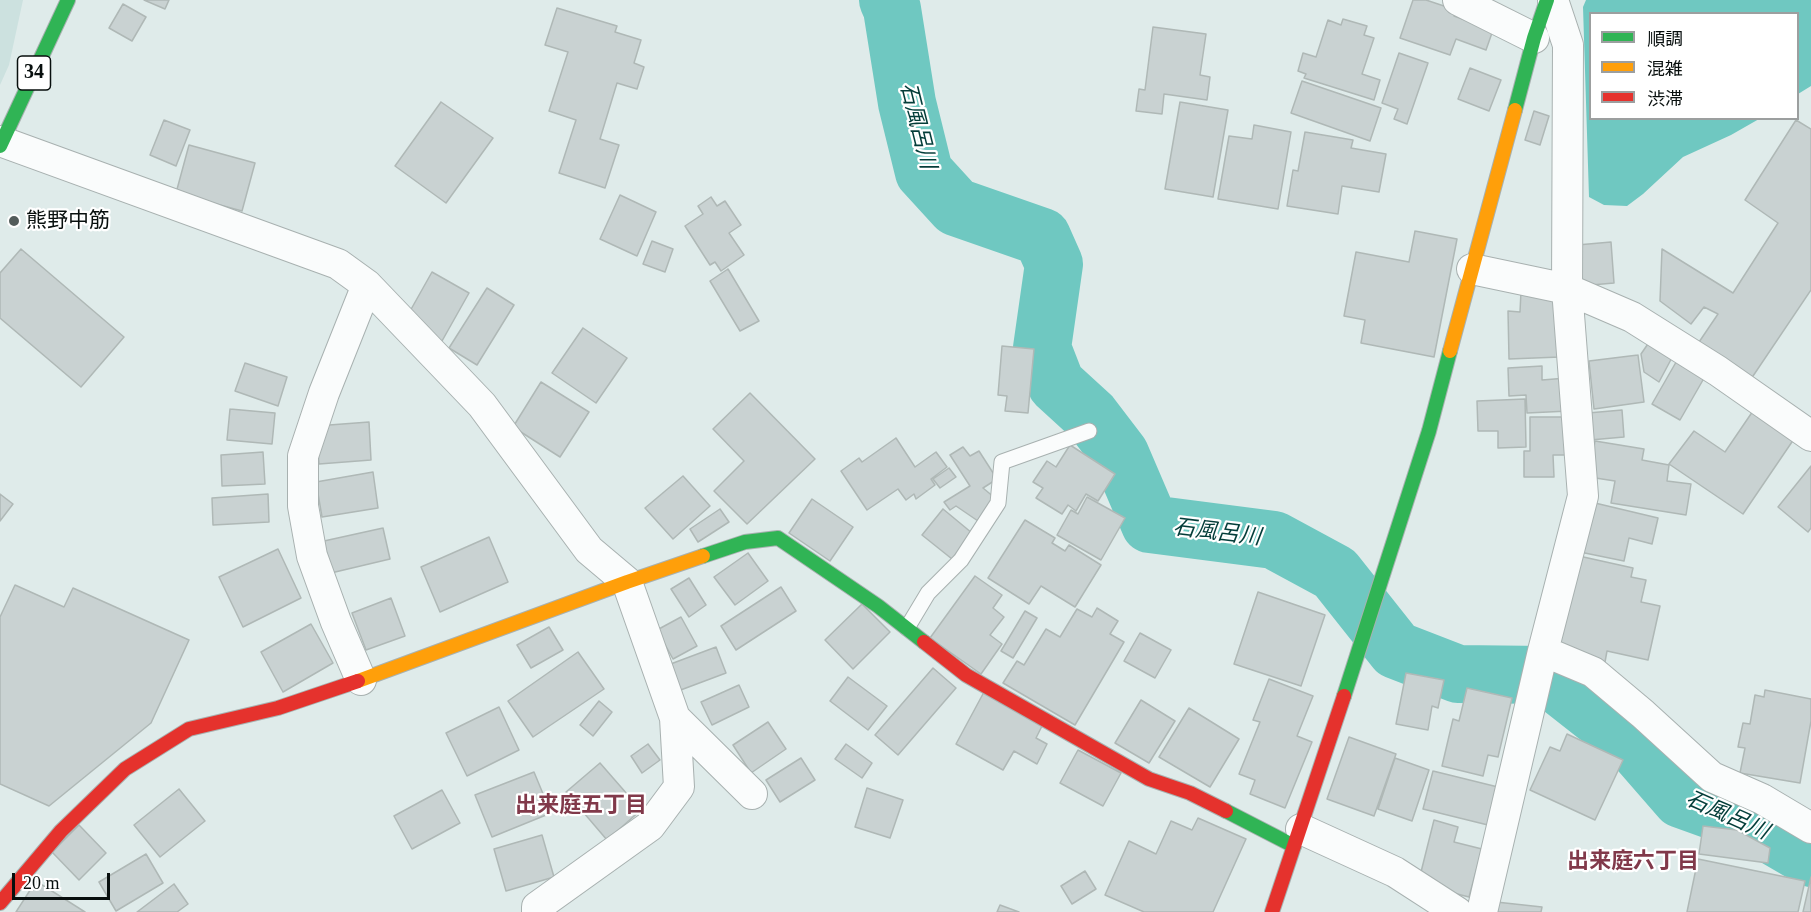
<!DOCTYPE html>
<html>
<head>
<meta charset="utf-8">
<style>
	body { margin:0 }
	#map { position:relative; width:1811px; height:912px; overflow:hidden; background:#dfebea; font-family:"Times New Roman","Noto Sans JP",serif }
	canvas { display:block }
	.legend { position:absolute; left:1589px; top:12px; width:210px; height:108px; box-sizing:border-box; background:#fff; border:2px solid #9c9f9f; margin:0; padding:8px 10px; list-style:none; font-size:18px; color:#080f0e }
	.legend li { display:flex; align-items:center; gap:12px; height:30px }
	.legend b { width:30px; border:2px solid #9c9f9f }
	.scale { position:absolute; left:12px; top:873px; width:98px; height:27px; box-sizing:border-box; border:3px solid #080f0e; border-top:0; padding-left:8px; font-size:18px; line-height:21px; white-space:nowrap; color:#080f0e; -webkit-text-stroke:4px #fff; paint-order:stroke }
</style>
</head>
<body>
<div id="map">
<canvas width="1811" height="912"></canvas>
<ul class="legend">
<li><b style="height:8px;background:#30b455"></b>順調</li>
<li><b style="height:8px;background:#ff9f0a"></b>混雑</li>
<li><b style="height:8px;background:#e5322d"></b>渋滞</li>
</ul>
<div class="scale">20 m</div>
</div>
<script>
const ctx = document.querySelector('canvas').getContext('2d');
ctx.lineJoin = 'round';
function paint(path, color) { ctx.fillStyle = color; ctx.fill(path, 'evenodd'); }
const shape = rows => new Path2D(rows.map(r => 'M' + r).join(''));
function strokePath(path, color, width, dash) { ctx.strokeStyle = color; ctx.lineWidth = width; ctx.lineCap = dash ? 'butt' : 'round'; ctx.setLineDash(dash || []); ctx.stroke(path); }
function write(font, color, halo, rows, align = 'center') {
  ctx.font = font + ' "Times New Roman","Noto Sans JP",serif'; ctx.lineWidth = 4.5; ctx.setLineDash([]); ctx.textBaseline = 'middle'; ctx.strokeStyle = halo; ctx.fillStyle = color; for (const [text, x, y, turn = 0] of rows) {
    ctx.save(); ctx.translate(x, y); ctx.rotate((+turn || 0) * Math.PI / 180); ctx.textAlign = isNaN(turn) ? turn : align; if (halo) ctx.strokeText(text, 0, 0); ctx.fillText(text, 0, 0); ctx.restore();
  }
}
paint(shape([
	[0,0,23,0,9,65,0,85]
]), '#cce1df');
paint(shape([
	[1586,0,1811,0,1811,86,1798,94,1798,14,1590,14,1590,118,1759,119,1731,135,1683,157,1643,194,1627,206,1604,205,1589,197,1583,7]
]), '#6fc8c1');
strokePath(shape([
	[888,0,892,9,907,103,924,172,956,207,1042,237,1054,264,1042,348,1056,384,1091,416,1120,454,1150,524,1274,540,1335,573,1396,650,1458,674,1545,675,1634,745,1681,799,1756,826,1811,858]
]), '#6fc8c1', 58);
const building = shape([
	[144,0,169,0,165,9,144,0],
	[1413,0,1426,0,1456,10,1454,16,1493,30,1486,50,1456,39,1450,55,1400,38,1413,0],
	[123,4,146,17,132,41,109,28,123,4],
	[557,8,617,26,615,32,641,40,634,63,644,67,637,89,617,83,600,139,619,145,605,188,559,173,576,120,549,111,568,52,545,45,557,8],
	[1343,19,1367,26,1364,35,1374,38,1362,74,1380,80,1374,100,1304,78,1306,74,1298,71,1303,53,1316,57,1328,20,1341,25,1343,19],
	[1153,27,1206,34,1200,75,1210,77,1207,100,1164,94,1162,114,1136,111,1139,89,1145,90,1153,27],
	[1399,53,1428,63,1407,124,1394,119,1398,109,1382,103,1399,53],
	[1470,68,1501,80,1489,111,1458,99,1470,68],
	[1302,81,1381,108,1370,141,1291,113,1302,81],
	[441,102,493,138,446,203,395,166,441,102],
	[1180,102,1228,110,1213,197,1165,189,1180,102],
	[1534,111,1549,116,1540,145,1525,140,1534,111],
	[164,120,190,130,176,166,150,155,164,120],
	[1796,120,1811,129,1811,290,1749,382,1695,348,1718,314,1704,307,1691,324,1660,301,1662,249,1733,293,1778,223,1745,200,1796,120],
	[1254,125,1291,132,1278,209,1218,199,1229,136,1252,139,1254,125],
	[1305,132,1353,140,1351,148,1386,154,1379,192,1342,186,1338,214,1287,206,1293,170,1298,171,1305,132],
	[189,145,255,163,242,211,176,193,189,145],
	[620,195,656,212,637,256,600,239,620,195],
	[711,197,717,206,725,201,741,225,729,233,744,255,721,271,715,262,710,265,685,226,703,214,698,206,711,197],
	[1415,231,1457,239,1434,357,1361,343,1365,320,1344,316,1356,252,1409,262,1415,231],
	[652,241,673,249,665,272,643,264,652,241],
	[1611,242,1614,283,1580,286,1577,245,1611,242],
	[21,249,124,337,81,387,0,318,0,273,21,249],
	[728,269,759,321,740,331,710,281,728,269],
	[432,272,469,293,442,341,405,320,432,272],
	[487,288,514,305,477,365,449,348,487,288],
	[1521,291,1558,297,1560,357,1509,359,1508,311,1520,312,1521,291],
	[583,328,627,358,596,403,552,373,583,328],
	[1652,338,1675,352,1659,382,1644,372,1641,354,1652,338],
	[1002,346,1034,349,1028,413,1005,411,1007,396,998,395,1002,346],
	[1638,355,1644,402,1594,409,1589,361,1638,355],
	[1679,357,1707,373,1680,420,1652,404,1679,357],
	[245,363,287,377,278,406,235,391,245,363],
	[1542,366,1542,380,1567,378,1569,411,1527,413,1526,395,1509,396,1508,368,1542,366],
	[541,382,589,412,560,457,513,427,541,382],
	[750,393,815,459,747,524,714,491,744,461,713,429,750,393],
	[1525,399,1526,447,1498,448,1498,431,1478,431,1477,401,1525,399],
	[1755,408,1796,436,1743,514,1669,464,1694,431,1725,452,1755,408],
	[230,409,275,413,272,444,227,440,230,409],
	[1622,410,1624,437,1590,440,1588,413,1622,410],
	[1530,417,1568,417,1568,455,1553,455,1554,477,1524,477,1524,451,1530,451,1530,417],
	[369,422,371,460,319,464,316,426,369,422],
	[896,438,915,467,936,452,947,467,931,479,935,485,916,499,914,494,906,500,898,489,867,510,841,471,859,458,862,462,896,438],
	[1595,441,1644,449,1642,460,1669,465,1667,481,1691,484,1686,515,1611,503,1615,481,1589,477,1595,441],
	[1070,445,1115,474,1098,501,1086,494,1076,511,1068,505,1062,514,1036,498,1043,488,1033,482,1047,461,1056,467,1070,445],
	[963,447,970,456,979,451,997,479,983,488,995,498,978,521,956,506,950,510,944,502,970,486,950,455,963,447],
	[263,452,265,484,222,486,221,455,263,452],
	[1811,466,1811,528,1808,532,1778,507,1811,466],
	[949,468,956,477,940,488,933,479,949,468],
	[373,472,378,508,322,517,316,482,373,472],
	[683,476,710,506,673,539,645,508,683,476],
	[0,494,13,504,0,521,0,494],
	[268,494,269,522,213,525,212,498,268,494],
	[1087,497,1125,518,1101,560,1057,535,1071,510,1078,514,1087,497],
	[812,499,853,527,830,561,789,533,812,499],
	[1595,503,1658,518,1652,544,1629,538,1624,561,1575,551,1595,503],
	[720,509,729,522,698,542,690,529,720,509],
	[943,509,972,533,952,559,922,535,943,509],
	[1025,520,1055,538,1052,543,1065,551,1069,545,1101,565,1075,607,1041,586,1029,604,988,578,1025,520],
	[383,528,390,559,331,573,324,541,383,528],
	[489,537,508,582,440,612,421,567,489,537],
	[278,549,301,598,243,627,219,577,278,549],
	[748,553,768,581,735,605,714,577,748,553],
	[1579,556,1633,568,1631,577,1646,580,1641,602,1660,606,1648,660,1607,651,1605,662,1558,651,1579,556],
	[975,576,1002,595,993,608,1004,617,990,635,1002,644,981,674,930,638,975,576],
	[689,578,706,605,689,617,671,589,689,578],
	[15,585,64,607,73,588,189,640,151,723,49,806,0,784,0,617,15,585],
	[781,587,796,611,736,650,721,626,781,587],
	[1258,592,1325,615,1301,686,1234,664,1258,592],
	[391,598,405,636,366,650,352,613,391,598],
	[862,604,890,632,853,669,825,640,862,604],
	[1097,608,1118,621,1110,634,1124,642,1075,725,1003,683,1017,661,1024,665,1046,629,1060,637,1077,609,1092,617,1097,608],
	[1025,611,1037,618,1013,658,1001,651,1025,611],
	[681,617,697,646,673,659,657,630,681,617],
	[311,624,333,663,283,692,261,652,311,624],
	[549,627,563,650,531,668,517,645,549,627],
	[1140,633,1171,650,1155,678,1124,661,1140,633],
	[716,647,726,673,678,691,668,665,716,647],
	[578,652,604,689,533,737,508,701,578,652],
	[933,668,956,688,898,755,875,735,933,668],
	[1406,673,1444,680,1438,708,1432,706,1428,730,1396,724,1406,673],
	[848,677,887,706,868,730,830,701,848,677],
	[1269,679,1313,696,1297,736,1312,742,1285,808,1250,794,1255,780,1239,774,1260,722,1253,720,1269,679],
	[739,685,749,707,712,725,701,702,739,685],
	[1467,688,1512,698,1498,757,1488,755,1483,776,1442,766,1453,719,1459,721,1467,688],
	[1765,690,1811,699,1811,721,1800,783,1740,773,1745,748,1738,747,1743,723,1750,724,1755,695,1764,697,1765,690],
	[984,692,1043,724,1036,738,1047,744,1037,764,1014,751,1003,770,956,744,984,692],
	[1141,700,1175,721,1149,763,1115,743,1141,700],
	[599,701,612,712,593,736,580,725,599,701],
	[499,707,519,750,467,776,446,733,499,707],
	[1189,708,1239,739,1210,787,1159,757,1189,708],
	[768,722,786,749,751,773,733,745,768,722],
	[1567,734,1623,760,1595,820,1530,790,1550,747,1560,751,1567,734],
	[1349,737,1396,754,1374,816,1327,799,1349,737],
	[648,744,660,760,642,773,631,756,648,744],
	[846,744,872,763,862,778,835,759,846,744],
	[1078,750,1121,773,1103,806,1060,783,1078,750],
	[801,758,815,780,780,802,766,780,801,758],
	[1395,758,1429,770,1412,821,1378,809,1395,758],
	[600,763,641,810,607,840,566,792,600,763],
	[1433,771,1502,788,1492,826,1423,809,1433,771],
	[534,772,551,813,492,837,475,795,534,772],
	[867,788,903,800,890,838,855,827,867,788],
	[179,789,205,821,160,857,134,825,179,789],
	[442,790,460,823,412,849,394,816,442,790],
	[1198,818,1246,839,1213,912,1144,912,1105,895,1129,841,1156,854,1171,821,1192,830,1198,818],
	[1434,820,1458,827,1454,842,1482,849,1469,897,1418,884,1434,820],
	[79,825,106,853,79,880,52,852,79,825],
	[1703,826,1737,830,1770,848,1768,863,1699,854,1703,826],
	[542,835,554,877,506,891,494,849,542,835],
	[146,854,163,883,116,911,99,882,146,854],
	[1698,859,1805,881,1798,912,1687,912,1698,859],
	[1085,871,1096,889,1072,904,1061,886,1085,871],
	[1811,877,1811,912,1803,912,1811,877],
	[36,881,85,912,16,912,36,881],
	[174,884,188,904,177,912,137,912,174,884],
	[1487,901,1542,907,1541,912,1486,912,1487,901],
	[1000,905,1019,912,997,912,1000,905]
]);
paint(building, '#c9d2d2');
strokePath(building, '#afb8b6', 1.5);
const lane = shape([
	[907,628,928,593,961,560,998,503,1002,462,1089,431]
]);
const street = shape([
	[1458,0,1534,38],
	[0,141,338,264,367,285,482,405,589,550,627,582,675,718,679,787,650,826,537,907,537,912],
	[1472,269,1567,289,1632,317,1718,371,1811,436],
	[1543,651,1593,672,1643,714,1712,777,1762,799,1811,828],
	[361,680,336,622,312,556,303,506,303,456,324,393,367,285],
	[675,718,752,794],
	[1301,829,1395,872,1457,912],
	[1482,912,1543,651,1583,496,1567,289,1568,45,1553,0]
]);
const fast = shape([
	[1515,110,1534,38,1547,0],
	[0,146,68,0],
	[703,556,745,542,778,538,878,606,924,642],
	[1344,696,1429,431,1450,351],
	[1226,811,1294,846]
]);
const slow = shape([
	[1450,351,1515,110],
	[358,681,627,582,703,556]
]);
const jam = shape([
	[924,642,966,675,1149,779,1190,793,1226,811],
	[0,903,61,831,125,769,189,729,278,708,358,681],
	[1272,912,1344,696]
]);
strokePath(lane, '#a8b1b0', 17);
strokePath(street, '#a8b1b0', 32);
strokePath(fast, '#a8b1b0', 16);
strokePath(slow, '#a8b1b0', 16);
strokePath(jam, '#a8b1b0', 16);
strokePath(lane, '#fafcfc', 15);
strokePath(street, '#fafcfc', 30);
strokePath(fast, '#30b455', 14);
strokePath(slow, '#ff9f0a', 14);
strokePath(jam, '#e5322d', 14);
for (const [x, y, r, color] of [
	[14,221,6,"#535c5b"]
]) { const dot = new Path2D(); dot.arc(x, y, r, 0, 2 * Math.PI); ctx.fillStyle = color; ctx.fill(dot); strokePath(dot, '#fff', 2); }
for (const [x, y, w] of [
	[34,73,33]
]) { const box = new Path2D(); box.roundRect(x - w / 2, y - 17, w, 34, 4.5); ctx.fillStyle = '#fff'; ctx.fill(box); strokePath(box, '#080f0e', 1.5); }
write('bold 20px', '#080f0e', null, [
	["34",34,73]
]);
write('21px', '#080f0e', '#fff', [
	["熊野中筋",26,221]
], 'left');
write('italic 22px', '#033d39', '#fff', [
	["石風呂川",917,126,76],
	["石風呂川",1217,533,7],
	["石風呂川",1727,816,24]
]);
write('bold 22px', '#81394a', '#fff', [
	["出来庭五丁目",581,806],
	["出来庭六丁目",1633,862]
]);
</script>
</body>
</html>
